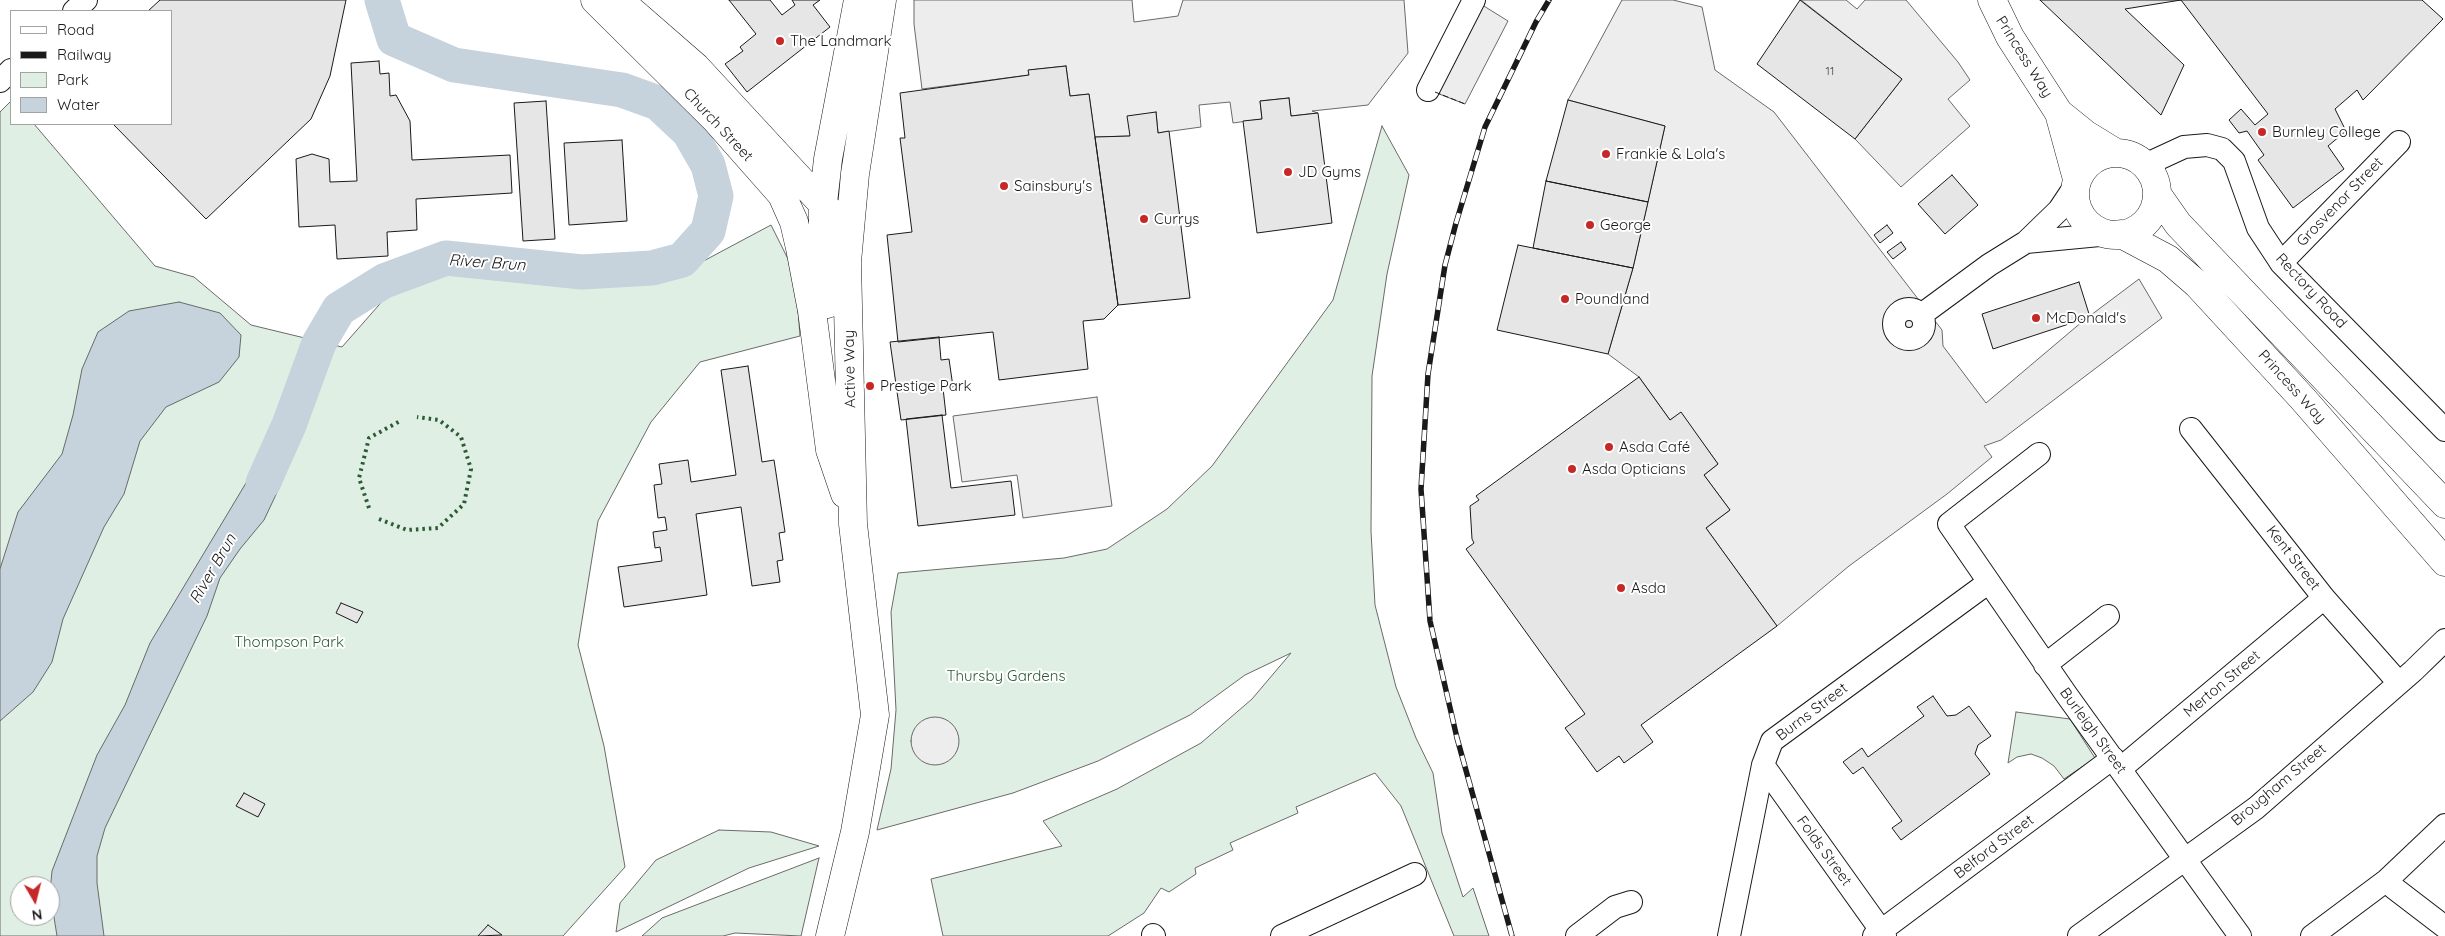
<!DOCTYPE html>
<html>
<head>
<meta charset="utf-8">
<style>
	body { margin:0 }
	#map { position:relative; width:2445px; height:936px; overflow:hidden; background:#fff; font-family:Quicksand,sans-serif }
	canvas { display:block }
	.legend { position:absolute; left:10px; top:10px; width:162px; height:115px; box-sizing:border-box; background:#fff; border:1px solid #a3a3a3; margin:0; padding:6px 9px; list-style:none; font-size:15px; color:#1a1a1a }
	.legend li { display:flex; align-items:center; gap:10px; height:25px }
	.legend b { width:25px; border:1px solid #a3a3a3 }
	.north { position:absolute; left:10px; top:876px; width:50px; height:50px; box-sizing:border-box; background:#fff; border:1px solid #a3a3a3; border-radius:50%; rotate:172deg; font-size:14px; font-weight:700; line-height:20px; text-align:center; color:#1a1a1a }
	.north::after { content:''; display:block; margin:auto; width:18px; height:22px; background:#c62828; clip-path:polygon(50% 0,100% 100%,50% 72%,0 100%) }
</style>
</head>
<body>
<div id="map">
<canvas width="2445" height="936"></canvas>
<ul class="legend">
<li><b style="height:6px;background:#fff"></b>Road</li>
<li><b style="height:6px;background:#1a1a1a"></b>Railway</li>
<li><b style="height:14px;background:#e0efe3"></b>Park</li>
<li><b style="height:14px;background:#c6d2dc"></b>Water</li>
</ul>
<div class="north">N</div>
</div>
<script>
const ctx = document.querySelector('canvas').getContext('2d');
ctx.lineJoin = 'round';
function paint(path, color) { ctx.fillStyle = color; ctx.fill(path, 'evenodd'); }
const shape = rows => new Path2D(rows.map(r => 'M' + r).join(''));
function strokePath(path, color, width, dash) { ctx.strokeStyle = color; ctx.lineWidth = width; ctx.lineCap = dash ? 'butt' : 'round'; ctx.setLineDash(dash || []); ctx.stroke(path); }
function write(font, color, halo, rows, align = 'center') {
  ctx.font = font + ' Quicksand,sans-serif'; ctx.lineWidth = 4; ctx.setLineDash([]); ctx.textBaseline = 'middle'; ctx.strokeStyle = halo; ctx.fillStyle = color; for (const [text, x, y, turn = 0] of rows) {
    ctx.save(); ctx.translate(x, y); ctx.rotate((+turn || 0) * Math.PI / 180); ctx.textAlign = isNaN(turn) ? turn : align; if (halo) ctx.strokeText(text, 0, 0); ctx.fillText(text, 0, 0); ctx.restore();
  }
}
const green = shape([
	[11,101,11,124,34,124,155,266,194,277,251,325,342,347,393,289,467,270,607,280,681,273,771,225,795,273,800,336,700,362,651,422,598,521,578,645,604,746,625,867,563,936,0,936,0,112,11,101],
	[20,886,50,886,50,916,20,916,20,886],
	[1382,126,1409,175,1387,274,1372,376,1371,531,1375,605,1396,687,1416,738,1433,773,1442,833,1463,897,1473,888,1489,936,1454,936,1401,806,1375,773,1296,807,1298,813,1230,843,1233,850,1195,868,1196,874,1169,892,1161,888,1144,913,1108,936,943,936,931,879,1062,846,1043,821,1117,789,1201,743,1252,699,1291,653,1245,675,1190,715,1098,761,1013,793,877,830,891,769,896,710,891,612,898,573,1064,558,1107,549,1167,509,1212,466,1333,300,1382,126],
	[2016,712,2070,719,2095,758,2064,779,2054,766,2042,758,2031,754,2017,757,2008,763,2016,712],
	[719,830,771,832,819,846,749,868,616,932,620,903,656,860,719,830],
	[819,858,801,936,735,933,723,936,642,936,662,918,819,858]
]);
paint(green, '#e0efe3');
strokePath(green, '#6a6a6a', 1);
const parking = shape([
	[914,0,1132,0,1134,22,1178,16,1183,0,1404,0,1408,53,1368,105,1312,111,1318,113,1291,116,1289,98,1260,101,1262,119,1233,123,1230,102,1199,105,1201,127,1158,133,1156,112,1130,136,1095,137,1089,94,1070,96,1066,66,1029,70,1029,75,922,89,914,24,914,0],
	[1622,0,1673,0,1702,7,1715,70,1774,112,1942,330,1943,346,1986,403,2083,321,2139,279,2162,318,2001,440,1984,446,1992,457,1947,494,1849,566,1777,626,1706,528,1730,510,1704,475,1718,464,1681,413,1670,420,1639,377,1608,354,1633,268,1665,126,1568,100,1622,0],
	[1801,0,1846,0,1857,9,1865,0,1906,0,1958,62,1970,80,1948,99,1970,126,1901,187,1855,139,1902,79,1801,0],
	[1479,3,1508,21,1465,104,1434,92,1479,3],
	[1097,397,1112,506,1023,518,1017,475,962,482,953,416,1097,397],
	'911 741a24 24 0 1 1 48 0a24 24 0 1 1-48 0Z'
]);
paint(parking, '#ededed');
strokePath(parking, '#6a6a6a', 1);
const water = shape([
	[179,302,220,313,241,335,239,357,219,382,166,407,140,441,124,494,104,527,63,619,52,662,33,692,0,721,0,569,18,512,62,454,73,415,82,369,98,332,129,311,179,302],
	[273,438,297,443,281,484,264,520,240,549,220,578,207,616,105,828,97,856,97,883,104,936,57,936,50,892,52,871,97,755,125,705,150,643,273,438]
]);
paint(water, '#c6d2dc');
strokePath(water, '#6a6a6a', 1);
strokePath(shape([
	[263,483,289,425,319,343,339,309,384,281,446,258,582,272,652,268,682,260,708,231,716,196,708,165,689,132,658,103,622,90,454,65,394,39,382,0]
]), '#c6d2dc', 35);
const building = shape([
	[160,0,346,0,330,76,311,119,206,219,113,124,171,124,171,11,148,11,160,0],
	[729,0,770,0,782,15,795,5,792,0,820,0,813,5,830,27,747,92,725,64,743,51,740,47,756,34,729,0],
	[1800,0,1902,79,1855,139,1757,64,1800,0],
	[2040,0,2422,0,2443,19,2363,100,2357,90,2335,109,2346,131,2328,146,2344,169,2293,208,2258,160,2264,155,2247,131,2239,133,2229,120,2241,109,2255,125,2268,114,2181,0,2125,9,2184,65,2161,115,2040,0],
	[379,61,380,74,389,73,390,96,396,95,410,121,412,160,510,155,512,193,416,199,417,230,387,232,388,256,337,259,335,225,299,227,296,159,312,154,329,159,330,182,357,181,351,63,379,61],
	[1066,66,1070,96,1089,94,1118,305,1104,319,1083,321,1088,369,999,380,993,332,898,342,887,235,912,232,900,138,905,138,900,93,1029,75,1028,70,1066,66],
	[1289,98,1291,116,1318,113,1332,223,1257,233,1243,121,1262,119,1260,101,1289,98],
	[1568,100,1665,126,1648,202,1546,181,1568,100],
	[546,101,555,239,523,241,514,103,546,101],
	[1156,112,1158,133,1169,131,1190,298,1118,305,1095,137,1130,136,1127,116,1156,112],
	[622,140,627,221,569,225,564,143,622,140],
	[1952,175,1978,205,1945,234,1918,204,1952,175],
	[1546,181,1648,202,1633,268,1533,248,1546,181],
	[1887,225,1893,233,1880,243,1874,235,1887,225],
	[1901,242,1906,249,1893,259,1887,252,1901,242],
	[1518,245,1633,268,1608,354,1497,330,1518,245],
	[2079,282,2090,317,1993,349,1982,314,2079,282],
	[939,337,941,360,949,359,953,387,943,388,946,415,901,420,890,342,939,337],
	[748,366,762,462,774,460,785,532,779,533,783,560,777,561,780,582,752,586,741,507,696,514,707,595,624,607,618,567,662,561,660,547,655,548,653,532,667,530,665,517,658,518,654,485,662,484,659,464,688,460,691,482,736,475,721,370,748,366],
	[1639,377,1670,420,1681,412,1718,464,1704,475,1730,510,1706,528,1777,626,1641,725,1653,742,1624,763,1619,756,1597,772,1565,728,1585,714,1466,549,1474,543,1472,539,1470,506,1479,500,1476,496,1639,377],
	[942,415,951,488,1011,481,1015,515,918,526,906,419,942,415],
	[341,603,363,612,357,623,336,613,341,603],
	[1933,696,1947,716,1956,715,1969,706,1991,736,1978,745,1975,754,1990,774,1901,840,1892,828,1902,821,1863,767,1853,774,1843,762,1862,748,1868,757,1924,716,1917,707,1933,696],
	[244,793,265,804,258,817,236,806,244,793],
	[488,925,502,935,478,936,488,925]
]);
paint(building, '#e6e6e6');
strokePath(building, '#1a1a1a', 1);
const minor = shape([
	[74,11,86,0],
	[0,81,11,70],
	[1428,90,1474,0],
	[2145,165,2184,147,2207,145,2222,149,2234,161,2258,228,2281,263,2445,430],
	[2026,242,2110,234],
	[2281,263,2399,142],
	'1894 324a15 15 0 1 1 30 0a15 15 0 1 1-30 0Z',
	[1921,315,1989,265,2026,242,2059,210,2075,186],
	[2191,429,2324,598,2399,683],
	[2039,454,1949,524,2066,694,2240,936],
	[2045,665,2108,616],
	[1763,765,1885,936],
	[2120,769,2324,598],
	[2387,880,2394,888,2445,927],
	[1153,935,1154,936],
	[1282,936,1415,874],
	[1577,936,1615,907,1631,902],
	[1729,936,1763,765,1772,741,1989,582],
	[1874,936,2113,758],
	[2079,936,2256,808,2413,671,2445,640],
	[2312,936,2387,880,2445,825]
]);
const major = shape([
	[595,0,715,119,782,195,794,222,800,248,812,311,830,450,845,494],
	[619,0,696,67,831,213],
	[1992,0,2010,37,2059,113,2085,134,2116,153],
	[2059,113,2077,179],
	'2075 194a41 41 0 1 1 82 0a41 41 0 1 1-82 0Z',
	[2157,194,2178,224,2445,504],
	[2121,234,2168,259,2197,284,2303,399,2445,562],
	[827,304,823,261,823,203,828,159,858,0],
	[830,936,855,832,875,715,853,524,847,262,855,174,882,0]
]);
strokePath(minor, '#1a1a1a', 24);
strokePath(major, '#1a1a1a', 29);
strokePath(minor, '#fff', 22);
strokePath(major, '#fff', 28);
const rail = shape([
	[1512,936,1457,738,1430,621,1421,489,1428,374,1445,265,1456,223,1485,127,1536,22,1549,0]
]);
strokePath(rail, '#1a1a1a', 5.5);
strokePath(rail, '#fff', 4, [11]);
strokePath(shape([
	[369,508,359,478,369,438,402,420],
	[379,519,407,530,438,528,464,504,471,469,461,437,439,420,417,417]
]), '#2b5a34', 4, [2.5, 4]);
strokePath(shape([
	[1435,92,1465,104]
]), '#1a1a1a', 1, [6, 2.5]);
for (const [x, y, r, color] of [
	[780,41,5,"#c62828"],
	[2262,132,5,"#c62828"],
	[1606,154,5,"#c62828"],
	[1288,172,5,"#c62828"],
	[1004,186,5,"#c62828"],
	[1144,219,5,"#c62828"],
	[1590,225,5,"#c62828"],
	[1565,299,5,"#c62828"],
	[2036,318,5,"#c62828"],
	[870,386,5,"#c62828"],
	[1609,447,5,"#c62828"],
	[1572,469,5,"#c62828"],
	[1621,588,5,"#c62828"]
]) { const dot = new Path2D(); dot.arc(x, y, r, 0, 2 * Math.PI); ctx.fillStyle = color; ctx.fill(dot); strokePath(dot, '#fff', 2); }
write('12px', '#4d4d4d', null, [
	["11",1830,71]
]);
write('15px', '#1a1a1a', '#fff', [
	["The Landmark",790,41],
	["Burnley College",2272,132],
	["Frankie & Lola's",1616,154],
	["JD Gyms",1298,172],
	["Sainsbury's",1014,186],
	["Currys",1154,219],
	["George",1600,225],
	["Poundland",1575,299],
	["McDonald's",2046,318],
	["Prestige Park",880,386],
	["Asda Café",1619,447],
	["Asda Opticians",1582,469],
	["Asda",1631,588]
], 'left');
write('15px', '#1a1a1a', '#fff', [
	["Princess Way",2024,57,58],
	["Church Street",718,125,47],
	["Grosvenor Street",2340,202,-46],
	["Rectory Road",2311,291,47],
	["Active Way",850,369,-91],
	["Princess Way",2292,387,48],
	["Kent Street",2293,558,52],
	["Merton Street",2222,684,-40],
	["Burns Street",1812,712,-37],
	["Burleigh Street",2093,731,54],
	["Brougham Street",2279,785,-40],
	["Belford Street",1994,847,-37],
	["Folds Street",1824,851,54]
]);
write('15px', '#2b5a34', '#fff', [
	["Thompson Park",289,642],
	["Thursby Gardens",1006,676]
]);
write('italic 16px', '#1a1a1a', '#fff', [
	["River Brun",487,263,4],
	["River Brun",213,569,-60]
]);
</script>
</body>
</html>
